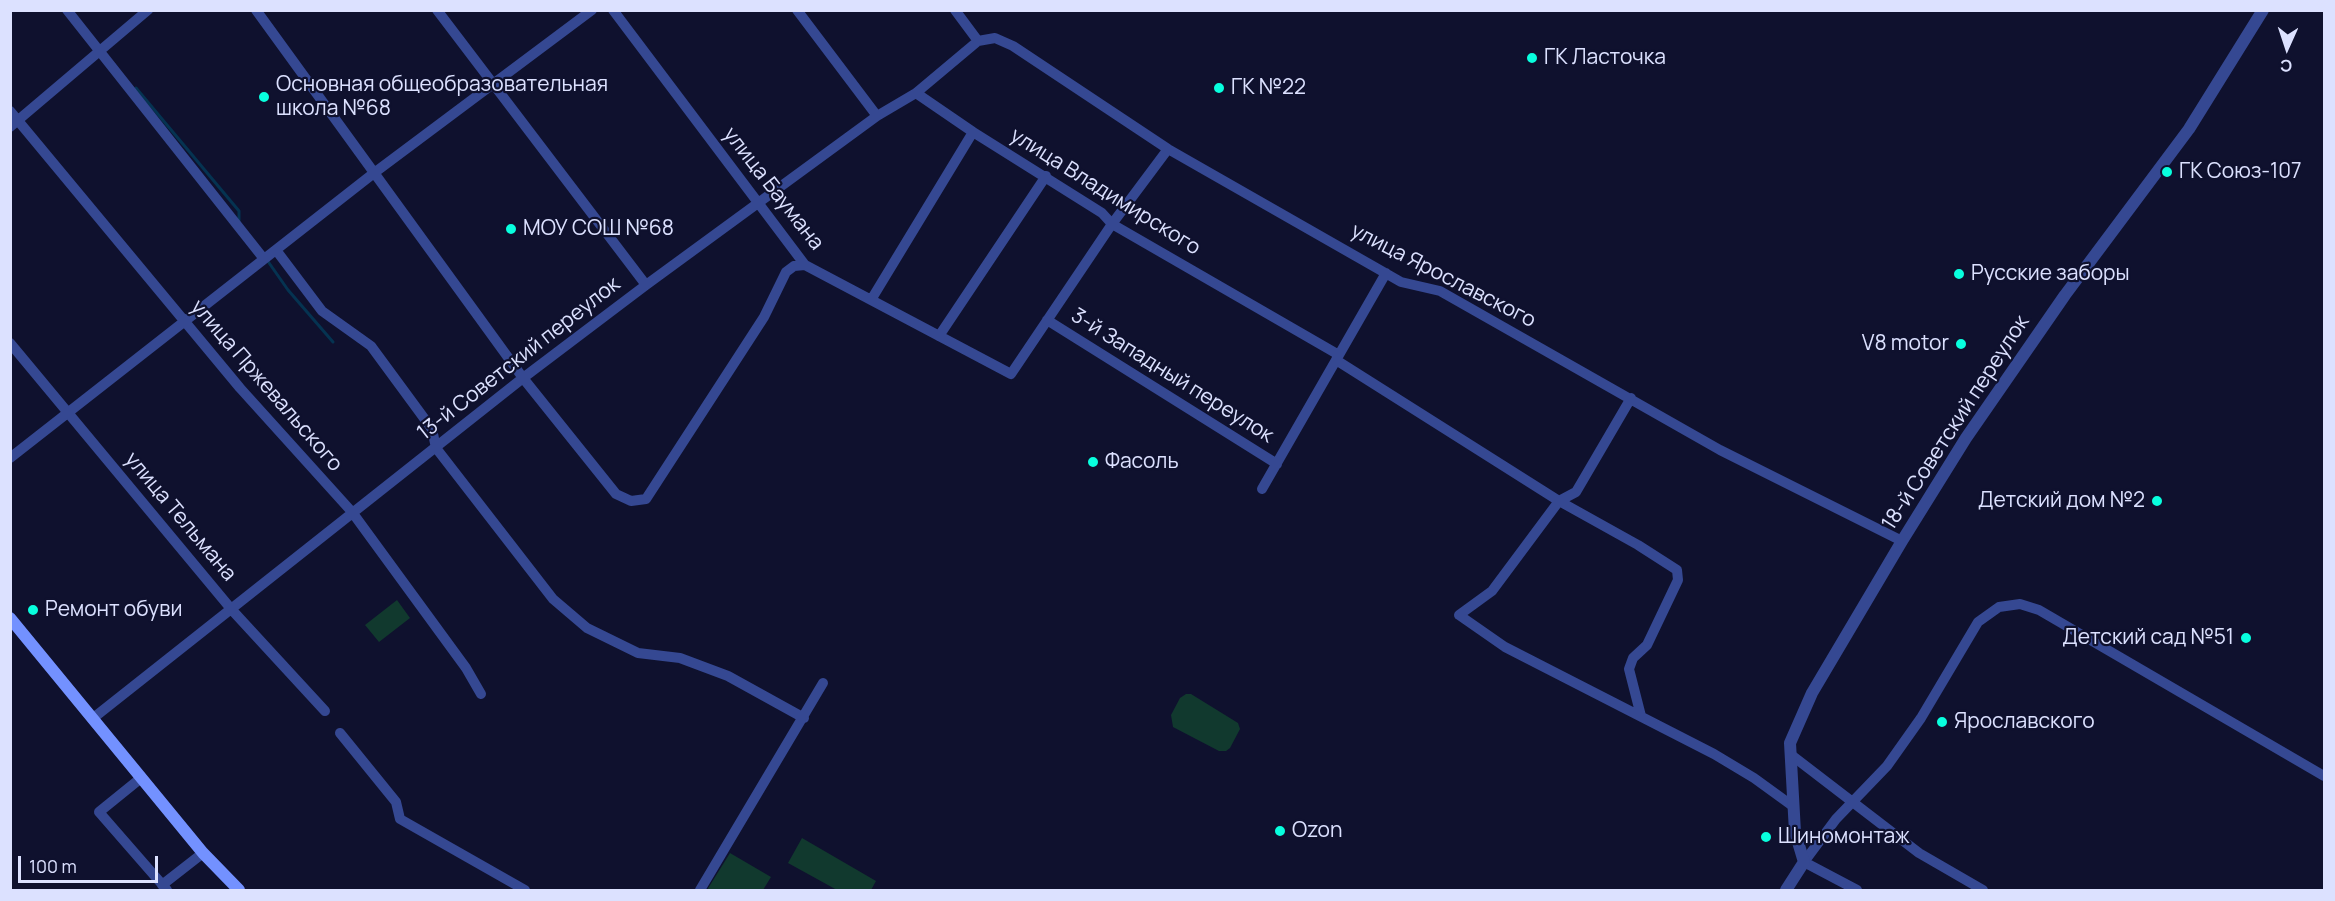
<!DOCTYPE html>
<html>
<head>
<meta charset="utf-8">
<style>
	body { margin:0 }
	#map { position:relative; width:2335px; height:901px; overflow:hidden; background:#0f112e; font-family:Manrope,sans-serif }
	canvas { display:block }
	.frame { position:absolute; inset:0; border:12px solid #dce1ff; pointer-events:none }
	.north { position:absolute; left:2257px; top:18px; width:60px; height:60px; -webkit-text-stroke:4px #0f112e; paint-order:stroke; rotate:183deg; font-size:16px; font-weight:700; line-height:24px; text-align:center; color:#dce1ff }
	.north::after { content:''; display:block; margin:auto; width:21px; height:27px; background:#dce1ff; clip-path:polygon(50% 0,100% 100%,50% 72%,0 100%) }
	.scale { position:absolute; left:18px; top:856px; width:140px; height:27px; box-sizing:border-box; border:3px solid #dce1ff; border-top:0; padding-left:8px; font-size:18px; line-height:21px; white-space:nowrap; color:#dce1ff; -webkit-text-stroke:4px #0f112e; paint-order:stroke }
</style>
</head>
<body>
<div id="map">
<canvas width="2335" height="901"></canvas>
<div class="frame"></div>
<div class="north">С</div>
<div class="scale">100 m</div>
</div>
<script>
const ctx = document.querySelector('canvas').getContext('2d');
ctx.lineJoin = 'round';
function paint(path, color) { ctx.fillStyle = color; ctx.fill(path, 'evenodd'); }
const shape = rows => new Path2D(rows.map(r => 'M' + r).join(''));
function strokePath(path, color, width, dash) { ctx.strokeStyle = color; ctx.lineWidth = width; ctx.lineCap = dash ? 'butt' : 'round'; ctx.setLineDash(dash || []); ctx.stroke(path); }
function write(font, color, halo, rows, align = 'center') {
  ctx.font = font + ' Manrope,sans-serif'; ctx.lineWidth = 4.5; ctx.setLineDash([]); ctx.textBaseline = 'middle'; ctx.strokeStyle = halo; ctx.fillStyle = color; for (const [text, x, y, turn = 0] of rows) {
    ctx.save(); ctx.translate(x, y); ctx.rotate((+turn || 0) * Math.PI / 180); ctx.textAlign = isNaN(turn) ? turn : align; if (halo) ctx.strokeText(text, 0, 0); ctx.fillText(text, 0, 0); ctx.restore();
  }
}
paint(shape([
	[397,600,410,618,379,642,365,625],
	[1186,694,1191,694,1238,723,1240,729,1230,748,1226,751,1219,751,1173,727,1171,715,1180,698],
	[802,838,876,881,871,890,837,890,788,863],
	[730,853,771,877,763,890,707,890]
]), '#11392e');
strokePath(shape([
	[136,88,239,211,239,221],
	[267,260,288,290,333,342]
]), '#053351', 3);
strokePath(shape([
	[67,10,264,259],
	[256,10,523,378,616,494,631,501,646,499,764,317,786,272,794,266,805,265],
	[437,10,646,285],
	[613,10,805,265,1011,374,1112,224,1168,149],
	[797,10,877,116],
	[955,10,978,41],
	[916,93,973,132,1102,213,1112,224,1339,355],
	[10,111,240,388,352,512,466,668,481,694],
	[10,127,148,10],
	[276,250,322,311,371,346,432,429,436,448,553,599,587,628,638,653,680,658,728,676,804,718],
	[871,300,973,132],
	[1047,320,1277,464],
	[939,336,1046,176],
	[10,343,232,610,325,711],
	[1336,360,1559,501,1638,545,1677,570,1678,580,1647,645,1633,658,1629,669,1641,716],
	[1631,398,1576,492,1559,501,1492,591,1459,615,1505,647,1714,754,1754,778,1794,807],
	[10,458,374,173,592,10],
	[1262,489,1386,273],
	[92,719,523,378,646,285,877,116,916,93,978,41,995,38,1013,46,1168,149,1401,282,1440,291,1720,450,1902,541],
	[340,733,396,802,400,819,525,890],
	[1790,754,1919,853,1983,890],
	[141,778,99,812,167,890],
	[162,885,203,853],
	[700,890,823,683],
	[1857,890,1804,862,1836,819,1887,766,1921,718,1978,622,1999,607,2020,604,2039,610,2324,776]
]), '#354892', 10);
strokePath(shape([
	[1786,890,1804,862,1795,832,1790,743,1812,693,1902,541,1966,438,2065,295,2189,129,2263,10]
]), '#354892', 12);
strokePath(shape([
	[10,618,203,853,239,890]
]), '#7391ff', 12);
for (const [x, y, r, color] of [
	[1532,58,6,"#08ffde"],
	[1219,88,6,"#08ffde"],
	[264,97,6,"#08ffde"],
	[2167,172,6,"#08ffde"],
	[511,229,6,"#08ffde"],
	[1959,274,6,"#08ffde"],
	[1961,344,6,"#08ffde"],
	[1093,462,6,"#08ffde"],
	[2157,501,6,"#08ffde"],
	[33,610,6,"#08ffde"],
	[2246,638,6,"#08ffde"],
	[1942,722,6,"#08ffde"],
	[1280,831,6,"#08ffde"],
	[1766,837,6,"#08ffde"]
]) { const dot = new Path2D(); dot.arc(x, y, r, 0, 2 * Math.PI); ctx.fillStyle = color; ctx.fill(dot); strokePath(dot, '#0f112e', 2); }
write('21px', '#dce1ff', '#0f112e', [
	["ГК Ласточка",1544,58],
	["Основная общеобразовательная",276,85],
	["школа №68",276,109],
	["ГК №22",1231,88],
	["ГК Союз-107",2179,172],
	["МОУ СОШ №68",523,229],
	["Русские заборы",1971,274],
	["V8 motor",1949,344,"right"],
	["Фасоль",1105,462],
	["Детский дом №2",2145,501,"right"],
	["Ремонт обуви",45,610],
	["Детский сад №51",2234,638,"right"],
	["Ярославского",1954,722],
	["Ozon",1292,831],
	["Шиномонтаж",1778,837]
], 'left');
write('21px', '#dce1ff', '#0f112e', [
	["улица Баумана",773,189,52],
	["улица Владимирского",1105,192,32],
	["улица Ярославского",1443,276,27],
	["13-й Советский переулок",519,359,-38],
	["3-й Западный переулок",1172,376,32],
	["улица Пржевальского",266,386,49],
	["18-й Советский переулок",1956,423,-57],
	["улица Тельмана",180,517,50]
]);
</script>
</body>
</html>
